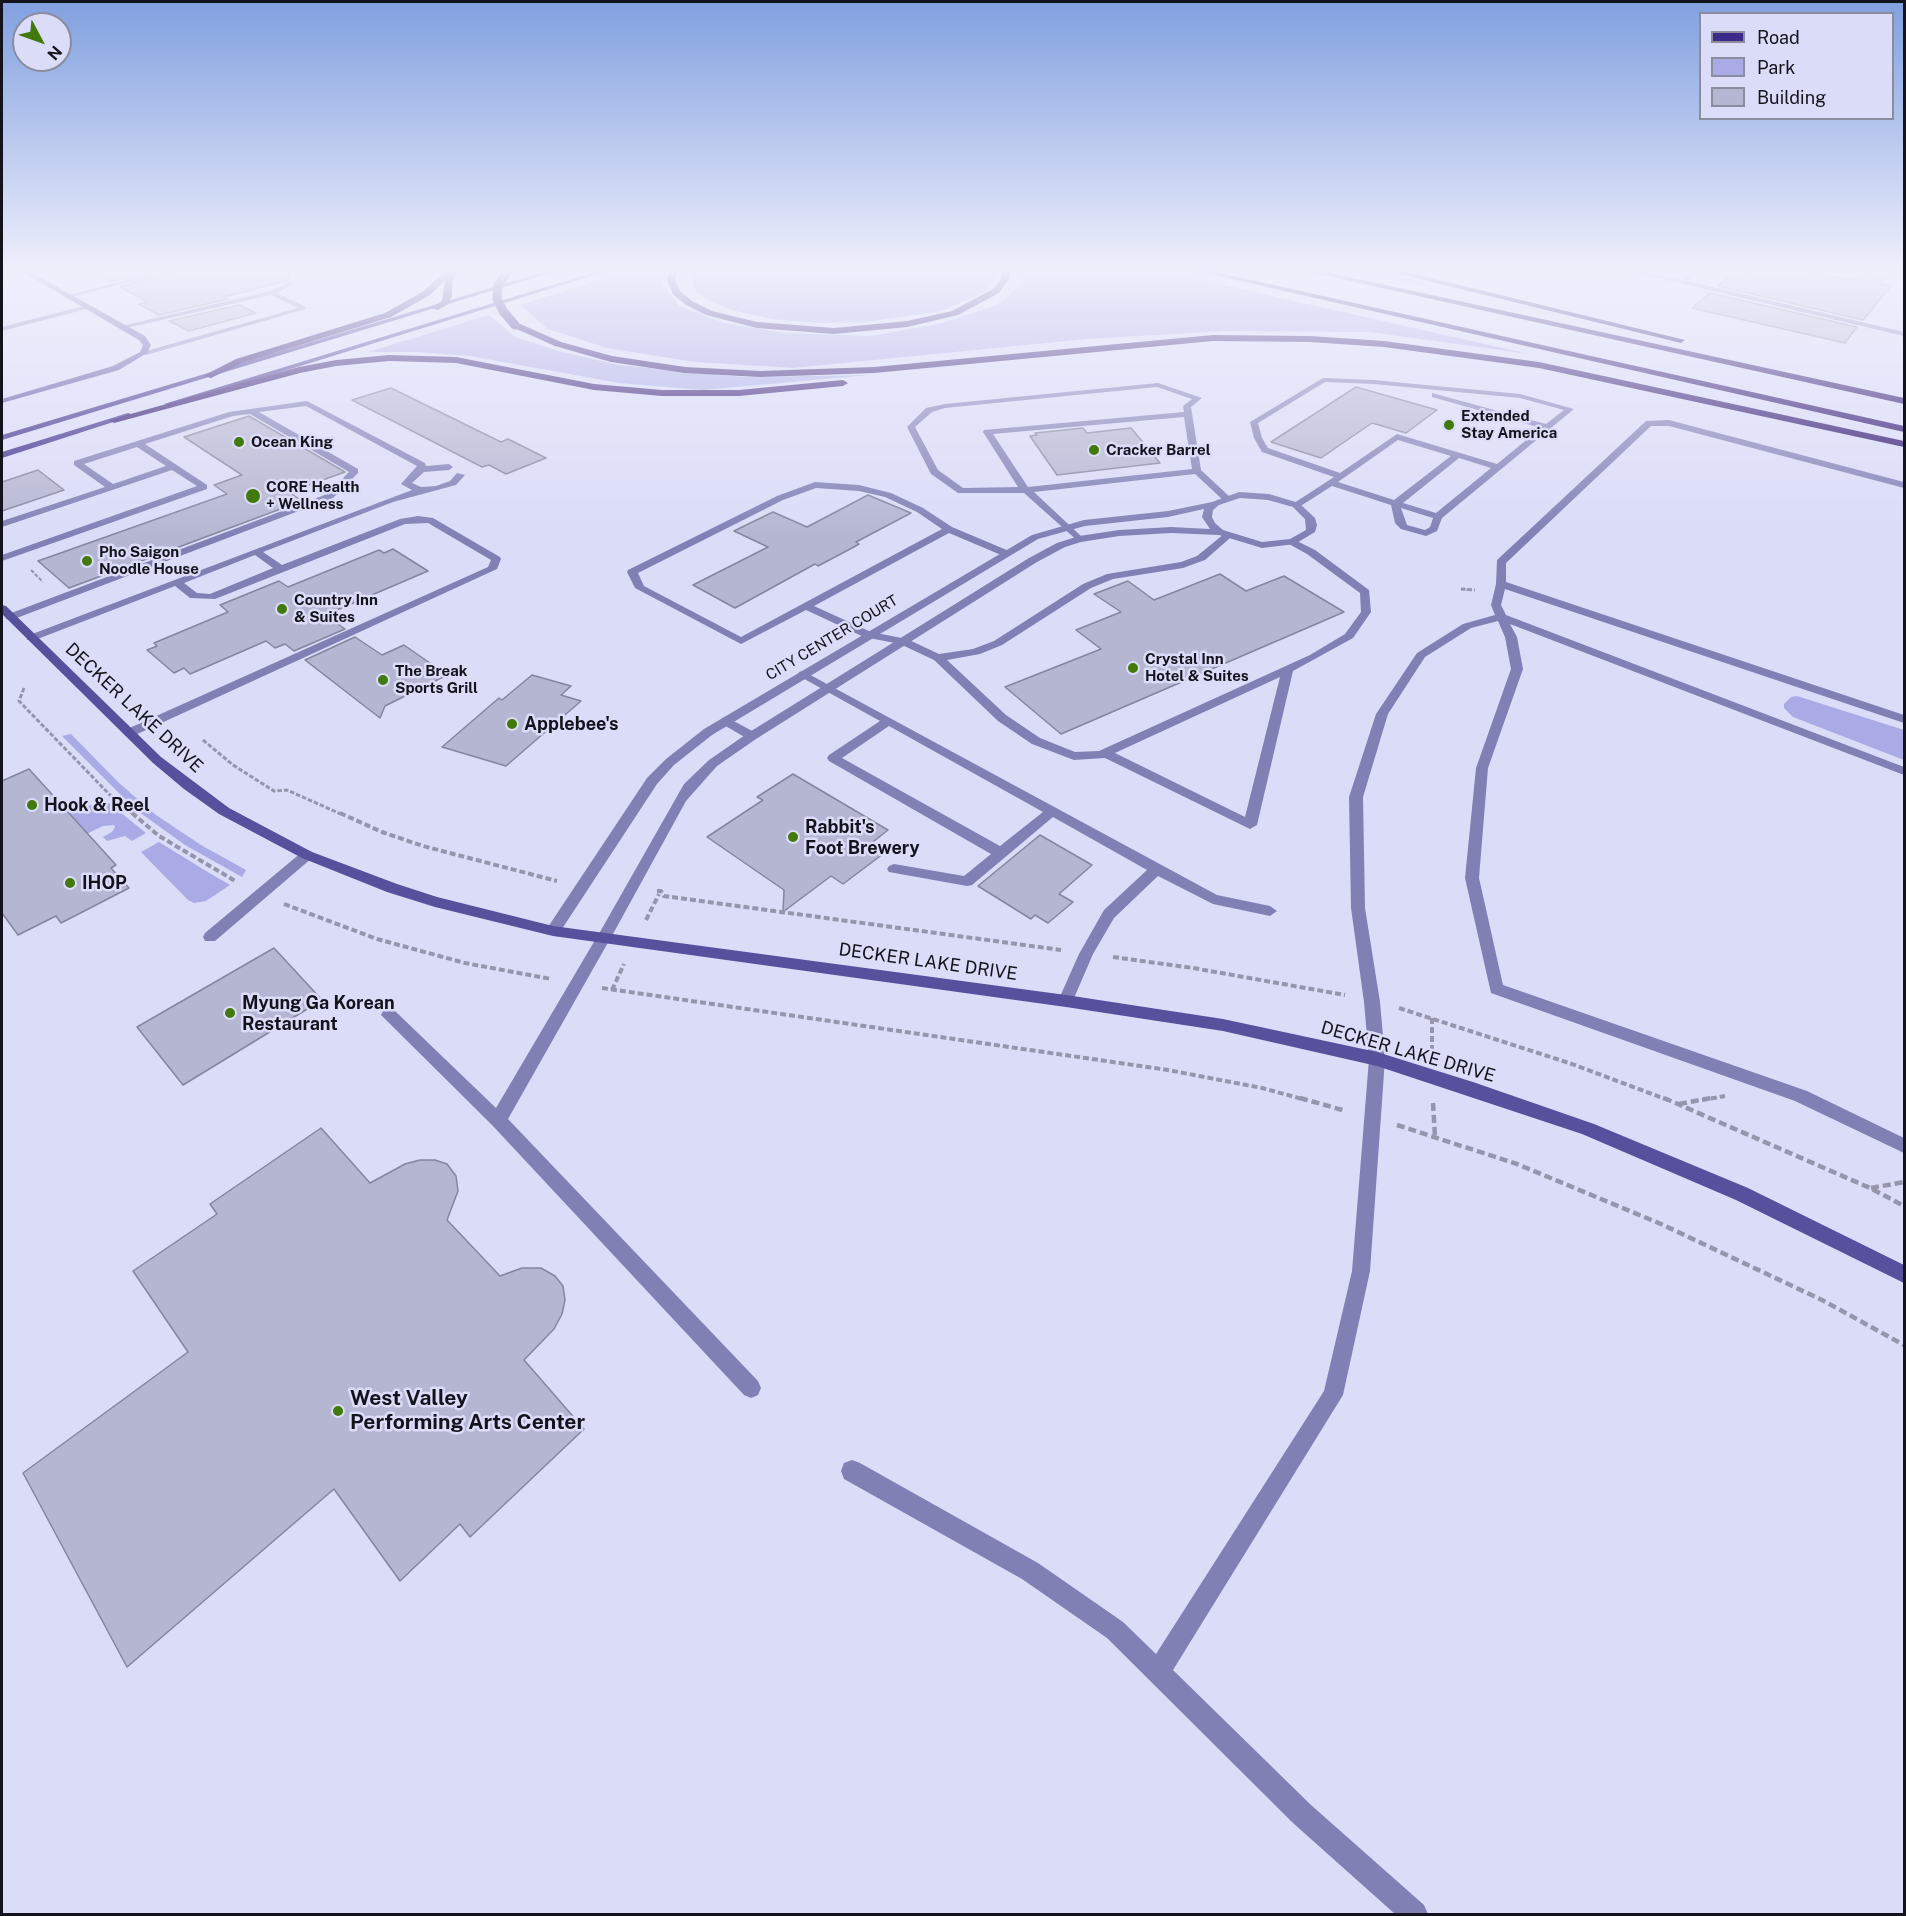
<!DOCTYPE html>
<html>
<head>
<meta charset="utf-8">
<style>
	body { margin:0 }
	#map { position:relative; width:1906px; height:1916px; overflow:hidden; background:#dbdcf8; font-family:"Public Sans",sans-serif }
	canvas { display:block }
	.frame { position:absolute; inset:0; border:3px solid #13131d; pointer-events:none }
	.legend { position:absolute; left:1699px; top:12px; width:195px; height:108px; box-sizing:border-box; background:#dbdcf8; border:2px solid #8b8ca0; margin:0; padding:8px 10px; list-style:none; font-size:18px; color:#13131d }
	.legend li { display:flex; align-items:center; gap:12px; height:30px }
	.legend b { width:30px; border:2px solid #8b8ca0 }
	.north { position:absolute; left:12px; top:12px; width:60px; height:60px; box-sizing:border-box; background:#dbdcf8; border:2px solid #8b8ca0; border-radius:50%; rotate:131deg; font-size:16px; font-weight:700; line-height:24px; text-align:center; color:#13131d }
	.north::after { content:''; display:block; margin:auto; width:21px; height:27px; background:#42790d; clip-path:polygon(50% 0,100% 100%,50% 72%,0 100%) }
</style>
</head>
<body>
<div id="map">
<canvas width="1906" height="1916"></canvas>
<div class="frame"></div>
<ul class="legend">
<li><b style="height:8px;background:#3b2a8a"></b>Road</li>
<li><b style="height:16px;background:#aaaae6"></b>Park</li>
<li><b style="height:16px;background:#b5b6d1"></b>Building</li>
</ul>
<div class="north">N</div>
</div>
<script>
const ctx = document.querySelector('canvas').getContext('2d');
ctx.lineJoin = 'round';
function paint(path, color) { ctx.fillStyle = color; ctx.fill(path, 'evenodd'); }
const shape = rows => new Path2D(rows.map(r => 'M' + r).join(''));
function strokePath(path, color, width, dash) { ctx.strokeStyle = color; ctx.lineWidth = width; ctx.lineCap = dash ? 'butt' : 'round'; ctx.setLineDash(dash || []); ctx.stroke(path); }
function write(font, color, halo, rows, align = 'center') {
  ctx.font = font + ' "Public Sans",sans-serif'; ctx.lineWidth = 5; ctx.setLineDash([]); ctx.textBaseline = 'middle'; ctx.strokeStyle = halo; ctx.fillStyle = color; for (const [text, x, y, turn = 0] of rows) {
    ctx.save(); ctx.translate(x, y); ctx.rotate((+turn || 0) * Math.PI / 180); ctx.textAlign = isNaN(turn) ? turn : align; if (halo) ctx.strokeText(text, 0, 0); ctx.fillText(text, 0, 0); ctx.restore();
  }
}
paint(shape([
	[631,270,668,270,661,282,679,306,724,323,784,333,871,336,943,323,997,305,1020,286,1023,270,1157,270,1529,354,1370,332,1226,331,1087,339,793,368,695,362,607,348,548,329,520,305],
	[691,270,1000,270,996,280,986,291,942,311,866,322,816,323,772,319,731,310,708,300,695,291],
	[1346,270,1379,270,1426,283,1422,286],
	[489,315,515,337,558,351,619,365,743,377,870,375,703,390,619,383,470,356,417,352,368,352],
	[1797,696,1904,730,1904,760,1793,717,1784,708,1784,704,1791,697],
	[71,734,119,783,156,815,201,845,246,870,242,877,185,845,135,809,62,736],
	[105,800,146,833,132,841,125,836,107,841,103,837,112,832,115,827,114,825,103,826,11,871,2,871,2,845,69,813],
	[159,842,206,871,230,885,206,901,194,903,188,900,141,852]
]), '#aaaae6');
const building = shape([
	[90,270,155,270,111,282,90,270],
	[177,270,288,270,289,280,224,297,228,299,159,315,139,304,148,302,120,287,177,270],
	[1751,270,1800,270,1851,280,1870,270,1892,270,1880,284,1891,286,1863,320,1718,286,1730,275,1746,275,1751,270],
	[1710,293,1857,327,1845,343,1692,308,1710,293],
	[239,305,256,313,189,331,169,321,239,305],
	[1356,387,1437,410,1406,433,1372,423,1321,458,1271,442,1356,387],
	[391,388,501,442,508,439,546,458,506,474,489,465,482,467,352,400,391,388],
	[249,416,345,472,289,492,302,501,69,588,38,561,227,494,214,485,242,475,184,437,249,416],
	[1083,428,1087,433,1131,428,1160,463,1057,475,1030,436,1037,435,1035,433,1083,428],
	[38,470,64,490,2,511,2,482,38,470],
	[868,495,911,513,856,542,859,544,852,548,818,566,815,564,735,608,693,585,768,547,734,531,773,512,807,527,868,495],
	[393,549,428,571,325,615,345,629,294,651,285,644,275,648,266,641,190,674,184,668,174,673,147,650,157,646,154,643,228,612,220,605,279,581,288,587,379,550,384,553,393,549],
	[1220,574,1246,591,1284,576,1344,612,1061,734,1005,687,1101,649,1076,630,1121,612,1094,594,1128,581,1154,600,1220,574],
	[355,637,382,655,404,645,447,675,385,706,380,718,305,660,355,637],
	[532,675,571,686,561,695,581,701,506,766,442,747,499,698,502,700,532,675],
	[29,769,116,865,111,868,129,888,61,923,56,916,18,935,2,913,2,781,29,769],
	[793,774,888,830,869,845,883,854,843,884,831,876,783,912,784,890,707,837,763,800,757,797,793,774],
	[1040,835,1092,865,1059,894,1073,902,1048,923,1035,915,1031,919,978,886,1040,835],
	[274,948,322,1000,183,1085,137,1027,274,948],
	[321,1128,370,1183,405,1164,420,1160,435,1160,447,1164,456,1176,458,1191,447,1220,500,1276,522,1268,541,1268,555,1276,563,1286,565,1300,562,1314,554,1329,524,1360,584,1429,470,1537,460,1524,400,1581,334,1489,127,1667,23,1473,188,1352,133,1271,217,1214,210,1204,321,1128]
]);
paint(building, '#b5b6d1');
strokePath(building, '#84859e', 1.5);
strokePath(shape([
	[31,570,43,582],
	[1461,589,1471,590]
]), '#9596ac', 2, [4, 1.5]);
strokePath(shape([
	[1461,589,1475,590],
	[24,688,19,701,109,794,134,815],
	[203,740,233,765,274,791,287,790,343,815]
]), '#9596ac', 3, [4.5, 2]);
strokePath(shape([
	[132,813,159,836,237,882],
	[340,813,382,832,423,846,557,881],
	[657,891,661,891,664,896,1061,950],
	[284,904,377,939,465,963,551,979],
	[646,920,659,894],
	[1113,957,1193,968,1345,995],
	[602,988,1168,1070,1262,1088,1306,1100],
	[612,990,624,964],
	[1399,1008,1572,1064,1668,1100],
	[1432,1018,1432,1050],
	[1702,1100,1725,1096]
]), '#9596ac', 4, [6, 3]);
strokePath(shape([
	[1300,1098,1346,1111],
	[1664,1098,1870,1188,1904,1206],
	[1433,1103,1435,1137],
	[1679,1104,1711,1098],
	[1397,1125,1517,1164,1661,1224,1822,1300,1904,1345],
	[1871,1188,1904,1182]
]), '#9596ac', 4.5, [8, 4]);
paint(shape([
	[164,270,175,270,68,298,65,296,164,270],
	[292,281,294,284,277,293,306,307,306,309,146,355,139,353,298,308,271,295,122,329,118,327,270,291,292,281],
	[1323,378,1374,380,1520,394,1574,409,1442,518,1437,531,1426,536,1401,529,1395,523,1391,505,1332,486,1299,507,1291,505,1334,477,1262,452,1254,438,1250,422,1323,378],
	[1325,382,1374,384,1520,398,1564,410,1546,424,1432,393,1432,397,1541,428,1497,464,1397,434,1340,473,1268,448,1262,438,1258,423,1325,382],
	[1398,440,1451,456,1394,500,1338,482,1398,440],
	[1459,458,1491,468,1436,513,1403,503,1459,458],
	[1401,508,1433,518,1430,527,1425,530,1407,525,1401,508],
	[1158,383,1202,398,1191,407,1201,470,1231,498,1223,500,1195,474,1034,492,1082,537,1082,541,1079,542,1024,493,958,493,931,474,907,427,926,408,945,404,1158,383],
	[1157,387,1192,399,1183,406,1184,412,984,430,983,432,1018,487,963,488,938,470,915,427,932,412,945,408,1157,387],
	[1184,417,1192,469,1028,487,993,434,1184,417],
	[307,401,425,463,426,466,449,464,453,467,449,470,424,472,412,483,421,487,436,486,450,481,457,473,465,475,456,485,393,502,263,552,282,565,400,519,418,516,433,518,500,557,501,559,497,569,133,736,125,736,125,730,488,567,491,560,428,523,405,524,215,599,190,598,175,586,35,640,27,640,27,636,412,490,401,484,417,466,306,406,259,412,358,469,358,473,333,498,14,619,6,619,6,615,327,494,349,472,250,414,233,416,145,444,207,485,207,489,2,561,2,555,197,486,172,470,2,527,2,521,105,487,74,465,74,461,229,412,307,401],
	[137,447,166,466,113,484,84,464,137,447],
	[255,555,273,568,210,594,197,593,184,583,255,555],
	[1669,420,1904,482,1904,488,1669,426,1651,426,1506,563,1506,582,1904,715,1904,723,1505,589,1501,605,1506,615,1904,767,1904,775,1510,624,1517,637,1523,669,1488,768,1479,878,1503,985,1807,1091,1904,1138,1904,1153,1795,1101,1491,993,1465,878,1476,768,1511,669,1505,637,1498,621,1471,628,1425,657,1388,714,1363,797,1365,908,1380,1002,1385,1059,1370,1271,1343,1395,1173,1670,1311,1805,1424,1905,1428,1914,1395,1914,1293,1823,1107,1638,1022,1579,844,1479,841,1471,844,1463,852,1460,860,1463,1038,1563,1123,1622,1156,1654,1324,1391,1352,1271,1369,1059,1364,1002,1351,908,1349,797,1376,714,1417,653,1463,624,1495,615,1491,605,1496,584,1497,560,1646,421,1669,420],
	[815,482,859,485,891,493,923,508,952,527,1009,551,1009,555,1001,555,949,533,814,606,871,632,907,639,939,654,973,649,994,641,1083,584,1107,574,1181,562,1197,556,1224,534,1230,534,1230,538,1205,560,1183,568,1113,579,1091,588,1002,645,980,654,947,660,1006,715,1040,738,1075,752,1099,751,1310,655,1345,634,1361,612,1360,593,1307,554,1289,544,1289,540,1295,540,1315,550,1369,590,1371,612,1353,638,1293,671,1257,825,1250,829,1105,758,1074,760,1032,744,998,721,934,660,900,644,864,637,806,610,741,644,635,588,627,572,628,570,777,496,815,482],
	[816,488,859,491,885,497,917,512,942,529,741,637,644,586,638,573,783,500,816,488],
	[1280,677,1245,817,1115,753,1280,677],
	[803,671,1217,895,1270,906,1277,911,1270,916,1213,904,1158,876,1114,918,1093,954,1071,1005,1061,1005,1058,1001,1079,954,1104,910,1147,870,1053,817,972,885,967,886,889,872,887,869,889,866,894,864,964,876,991,854,829,761,827,758,829,755,880,721,799,676,799,672,803,671],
	[889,726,1043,812,1000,846,842,758,889,726],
	[726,717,756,733,758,736,752,740,748,739,722,724,722,718,726,717],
	[307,850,312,852,314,855,312,858,215,941,205,941,203,937,205,933,302,852,307,850],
	[603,934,608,935,610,939,508,1119,758,1381,761,1388,758,1395,751,1398,744,1395,492,1125,381,1015,383,1011,389,1009,395,1011,496,1108,598,935,603,934]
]), '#8080b5');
paint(shape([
	[1624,270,1637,270,1682,280,1693,270,1700,270,1688,281,1904,332,1904,336,1624,270],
	[88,305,90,308,2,331,2,327,88,305],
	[1239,492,1269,494,1299,503,1315,518,1317,525,1315,532,1295,544,1262,548,1219,535,1171,533,1119,536,1081,542,1065,547,1037,562,756,739,717,766,686,801,608,943,598,943,596,939,684,784,709,760,748,733,1029,558,1057,543,1079,536,1119,530,1171,527,1210,529,1202,517,1204,509,1168,517,1085,526,1038,539,712,735,674,765,657,784,558,935,548,935,546,931,548,927,647,778,666,759,704,729,1032,535,1084,520,1168,511,1212,502,1239,492],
	[1240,498,1268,500,1293,507,1305,519,1306,530,1290,539,1262,542,1223,530,1215,523,1212,517,1213,510,1219,505,1240,498]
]), '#8080b5');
paint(shape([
	[19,270,27,270,145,336,151,345,147,353,119,370,2,403,2,399,113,366,140,352,143,345,139,340,19,270],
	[2,605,6,606,161,757,229,808,312,852,397,884,437,897,553,926,1066,995,1223,1019,1377,1052,1473,1082,1594,1124,1748,1188,1904,1265,1904,1283,1736,1200,1582,1134,1377,1066,1223,1031,1066,1007,553,936,435,907,387,892,302,858,219,814,184,789,153,763,2,614,2,605]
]), '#56509d');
paint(shape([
	[550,270,560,270,2,440,2,435,550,270],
	[601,270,611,270,171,406,164,404,601,270],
	[128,413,135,415,2,458,2,452,128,413]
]), '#3b2a8a');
paint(shape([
	[446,270,457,270,452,283,452,296,448,304,438,310,431,308,442,301,445,280,430,295,391,317,242,363,211,378,203,376,236,359,385,313,424,291,446,270],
	[670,270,678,270,675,280,680,291,692,301,712,311,757,322,834,328,907,321,952,311,993,289,1001,279,1003,270,1011,270,1009,279,999,293,958,315,907,327,834,334,757,328,706,315,686,305,673,294,667,280,670,270],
	[1192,270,1207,270,1904,426,1904,432,1192,270],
	[1301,270,1317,270,1904,398,1904,404,1301,270],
	[1383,270,1398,270,1685,340,1681,343,1383,270],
	[512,323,518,323,561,342,612,356,685,367,760,371,874,367,1213,335,1310,336,1384,341,1539,362,1904,441,1904,447,1539,368,1384,347,1310,342,1213,341,874,373,760,377,685,373,611,362,555,346,512,327,512,323],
	[389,355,456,357,594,384,662,390,739,390,843,380,848,383,843,386,739,396,662,396,594,390,456,363,389,361,336,366,300,373,114,423,109,420,299,367,336,360,389,355]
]), '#260d69');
strokePath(shape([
	[508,270,498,286,497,299,503,311,515,325]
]), '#260d69', 9);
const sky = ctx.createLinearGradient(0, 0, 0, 538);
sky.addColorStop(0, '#80a0df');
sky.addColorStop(0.5, '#efeffc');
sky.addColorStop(1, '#efeffc00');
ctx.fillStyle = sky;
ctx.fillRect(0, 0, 1906, 538);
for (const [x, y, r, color] of [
	[1449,425,6,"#42790d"],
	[239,442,6,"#42790d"],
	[1094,450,6,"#42790d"],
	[253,496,8,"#42790d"],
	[87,561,6,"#42790d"],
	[282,609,6,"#42790d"],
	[1133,668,6,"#42790d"],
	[383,680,6,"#42790d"],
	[512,724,6,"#42790d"],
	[32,805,6,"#42790d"],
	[793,837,6,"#42790d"],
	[70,883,6,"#42790d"],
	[230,1013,6,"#42790d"],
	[338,1411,6,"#42790d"]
]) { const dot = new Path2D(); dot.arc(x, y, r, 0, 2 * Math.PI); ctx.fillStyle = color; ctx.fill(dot); strokePath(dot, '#dbdcf8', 2); }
write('bold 15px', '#13131d', '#dbdcf8', [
	["Extended",1461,416],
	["Stay America",1461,433],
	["Ocean King",251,442],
	["Cracker Barrel",1106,450],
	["CORE Health",266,487],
	["+ Wellness",266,504],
	["Pho Saigon",99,552],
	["Noodle House",99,569],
	["Country Inn",294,600],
	["& Suites",294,617],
	["Crystal Inn",1145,659],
	["Hotel & Suites",1145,676],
	["The Break",395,671],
	["Sports Grill",395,688]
], 'left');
write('15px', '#13131d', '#dbdcf8', [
	["CITY CENTER COURT",832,638,-31]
]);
write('18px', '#13131d', '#dbdcf8', [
	["DECKER LAKE DRIVE",134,708,43],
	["DECKER LAKE DRIVE",928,962,8],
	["DECKER LAKE DRIVE",1408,1052,16]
]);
write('bold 18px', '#13131d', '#dbdcf8', [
	["Applebee's",524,724],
	["Hook & Reel",44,805],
	["Rabbit's",805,827],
	["Foot Brewery",805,848],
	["IHOP",82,883],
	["Myung Ga Korean",242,1003],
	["Restaurant",242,1024]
], 'left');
write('bold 21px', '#13131d', '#dbdcf8', [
	["West Valley",350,1399],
	["Performing Arts Center",350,1423]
], 'left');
</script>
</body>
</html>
